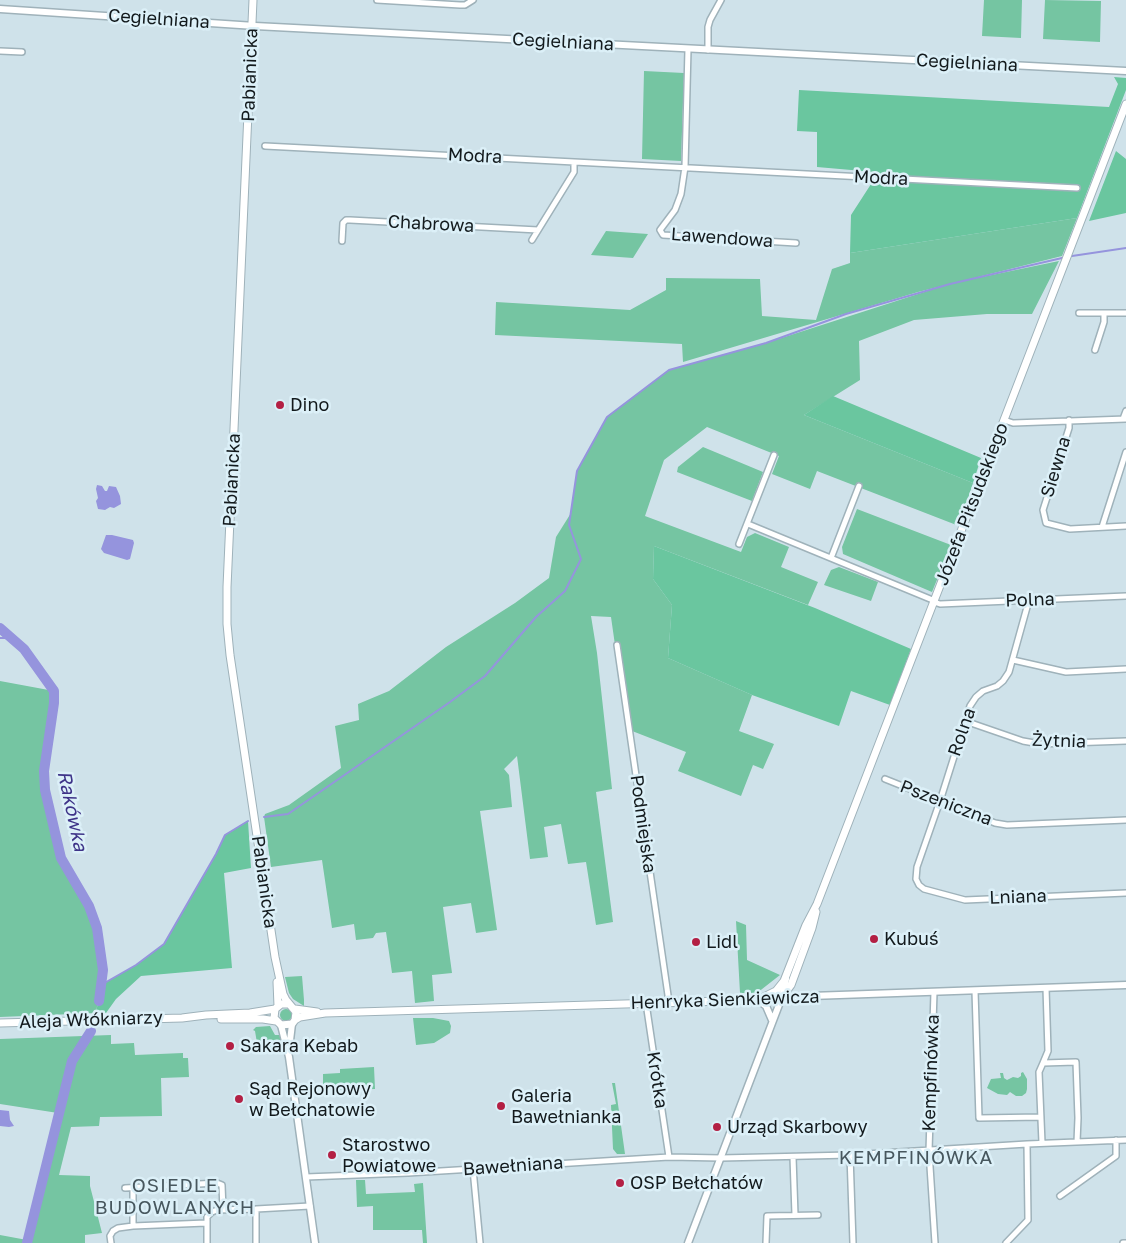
<!DOCTYPE html>
<html>
<head>
<meta charset="utf-8">
<style>
	body { margin:0 }
	canvas { display:block; background:#cfe2ea }
</style>
</head>
<body>
<canvas width="1126" height="1243"></canvas>
<script>
const ctx = document.querySelector('canvas').getContext('2d');
ctx.lineJoin = 'round';
function paint(path, color) { ctx.fillStyle = color; ctx.fill(path, 'evenodd'); }
const shape = rows => new Path2D(rows.map(r => 'M' + r).join(''));
function strokePath(path, color, width, dash) { ctx.strokeStyle = color; ctx.lineWidth = width; ctx.lineCap = dash ? 'butt' : 'round'; ctx.setLineDash(dash || []); ctx.stroke(path); }
function write(font, color, halo, rows, align = 'center') {
  ctx.font = font + ' "Golos Text",sans-serif'; ctx.lineWidth = 5; ctx.setLineDash([]); ctx.textBaseline = 'middle'; ctx.strokeStyle = halo; ctx.fillStyle = color; for (const [text, x, y, turn = 0] of rows) {
    ctx.save(); ctx.translate(x, y); ctx.rotate((+turn || 0) * Math.PI / 180); ctx.textAlign = isNaN(turn) ? turn : align; if (halo) ctx.strokeText(text, 0, 0); ctx.fillText(text, 0, 0); ctx.restore();
  }
}
paint(shape([
	[984,0,1022,0,1021,38,982,36],
	[1045,0,1101,1,1100,42,1043,39],
	[644,71,684,73,681,161,642,159],
	[1077,218,1062,256,958,282,1059,261,1032,314,987,314,914,320,859,341,860,380,804,415,973,483,959,526,817,471,810,489,772,474,779,456,707,427,664,460,645,516,741,552,747,537,755,533,789,547,781,567,818,582,808,605,654,546,653,579,672,605,668,658,752,695,739,731,774,744,763,769,753,765,741,796,678,771,686,752,627,729,611,617,591,616,597,653,612,789,596,792,613,922,596,925,586,862,568,864,561,824,544,827,548,857,530,859,517,756,504,769,509,775,512,807,480,811,497,930,476,933,471,903,443,907,452,973,432,975,434,1001,415,1003,412,971,392,973,386,932,376,933,373,938,356,940,354,924,332,928,322,860,271,867,264,817,265,814,289,805,341,768,335,726,359,720,358,704,389,691,446,647,515,603,549,578,556,537,571,513,577,471,607,417,669,370,766,343,946,285,918,292,683,362,682,344,495,335,496,302,630,310,666,290,666,278,760,279,762,316,816,320,832,269,850,263,850,253],
	[606,231,648,234,633,258,591,255],
	[703,447,763,472,752,501,677,472,678,467],
	[857,509,951,545,932,592,843,554,842,547],
	[839,567,878,582,871,601,824,585,831,570],
	[0,681,54,691,54,703,44,771,45,790,61,858,89,906,97,928,103,970,96,1013,0,1017],
	[736,921,746,925,747,960,780,975,757,993,740,993],
	[302,976,304,1000,304,1006,293,999,289,993,285,977],
	'280 1015a6 6 0 1 1 12 0a6 6 0 1 1-12 0Z',
	[413,1018,433,1018,449,1021,451,1026,450,1033,434,1043,416,1045],
	[270,1026,275,1035,280,1035,282,1048,258,1049,255,1031,253,1030,256,1027],
	[111,1035,111,1044,134,1043,135,1055,183,1053,183,1058,188,1058,189,1077,161,1078,162,1116,100,1117,99,1126,71,1127,59,1175,90,1176,90,1186,102,1233,85,1235,85,1243,0,1243,0,1235,27,1240,58,1113,0,1104,0,1039],
	[374,1067,375,1089,323,1090,323,1074,340,1073,340,1069],
	[1023,1072,1027,1079,1027,1089,1026,1093,1022,1096,1016,1096,1010,1092,1007,1095,998,1094,987,1088,991,1079,1001,1078,1000,1073,1003,1073,1004,1078,1007,1080,1013,1077,1018,1078,1021,1076,1021,1073],
	[612,1083,615,1083,625,1154,617,1154,613,1149,611,1105,616,1104],
	[356,1180,365,1180,366,1194,415,1192,414,1184,423,1183,427,1243,423,1243,422,1230,373,1230,373,1206,357,1207]
]), '#75c5a2');
paint(shape([
	[1114,77,1126,78,1126,90,1077,218,850,253,851,215,873,181,874,172,817,167,817,132,797,131,799,90,1109,107,1118,84],
	[1116,151,1126,159,1126,213,1089,221],
	[833,396,981,458,973,483,804,415],
	[654,546,815,608,911,649,890,705,851,691,839,726,752,695,668,658,672,605,653,579],
	[248,821,251,868,224,873,232,968,141,976,116,999,106,1013,96,1013,101,985,136,965,164,944,216,854,225,835]
]), '#6ac69f');
paint(shape([
	[97,485,102,486,105,491,107,491,109,486,116,487,120,496,121,504,114,508,110,507,105,510,98,509,96,501,98,498,96,489],
	[106,535,112,535,133,540,134,543,130,559,127,560,104,553,101,549],
	[0,1110,9,1111,10,1120,14,1126,9,1127,0,1126]
]), '#9594dd');
strokePath(shape([
	[1072,256,1126,248],
	[0,638,13,638],
	[264,817,288,814,450,702,485,676,536,617,565,591,581,559,569,525,577,471,607,417,669,370,766,343,846,314,950,284,1062,258],
	[101,985,136,965,164,944,216,854,225,835,248,821]
]), '#9594dd', 2);
strokePath(shape([
	[0,628,24,649,54,691,54,703,44,771,45,790,61,858,89,906,97,928,103,970,99,1001],
	[27,1243,72,1061,91,1031]
]), '#9594dd', 10);
const minor = shape([
	[377,0,460,5,465,5,473,0],
	[688,49,685,167,681,194,675,210,660,230,663,235,796,243],
	[708,50,708,27,710,20,721,0],
	[0,51,22,52],
	[265,146,1077,188],
	[532,240,574,172,574,162],
	[342,241,343,223,346,220,350,220,538,230],
	[1079,313,1126,313],
	[1095,350,1104,322,1104,313],
	[1123,419,1126,411],
	[1004,420,1013,423,1126,419],
	[1069,420,1069,428,1043,510,1046,523,1070,529,1126,526],
	[748,524,935,601],
	[1102,527,1126,452],
	[739,544,774,455],
	[831,558,859,486],
	[1029,600,1009,672,1003,681,997,686,983,691,976,697,970,706,940,801,917,867,916,879,919,885,924,889,965,900,1126,893],
	[934,602,940,604,1126,596],
	[617,645,669,1002],
	[1013,660,1066,672,1126,669],
	[965,721,1023,741,1040,744,1126,741],
	[885,779,995,823,1007,825,1126,820],
	[975,991,979,1118,1041,1117],
	[934,992,929,1151,935,1243],
	[646,1003,669,1157],
	[1043,1063,1048,1051,1046,988],
	[1042,1143,1039,1072,1043,1063,1076,1062,1078,1118,1077,1142],
	[850,1155,853,1243],
	[793,1157,795,1215],
	[473,1169,480,1243],
	[306,1177,408,1173,669,1157,721,1158,850,1155,1027,1144,1126,1140],
	[125,1188,217,1183,222,1185,223,1210],
	[1060,1196,1116,1156,1116,1140],
	[256,1209,310,1206],
	[133,1226,206,1223],
	[111,1243,110,1236,113,1231,118,1228,133,1226,133,1187],
	[207,1243,207,1217,212,1212,217,1210,256,1209,256,1243],
	[766,1243,767,1216,818,1215],
	[1006,1243,1028,1220,1027,1144],
	[1123,1243,1126,1243]
]);
const tertiary = shape([
	[0,9,255,26,1126,71],
	[782,997,1126,985],
	[758,1000,766,1006,772,1020],
	[281,1025,289,1057,315,1243],
	[289,1049,292,1024],
	[688,1243,782,997,786,979]
]);
const secondary = shape([
	[253,0,227,587,227,624,230,655,275,957,283,994,286,1000,296,1012,295,1020,292,1024,281,1025,274,1018,275,1009,281,1004,289,1004],
	[277,982,278,1006],
	[758,1000,776,991,784,981,806,925,817,904,1126,104],
	[295,1009,317,1012],
	[221,1019,263,1019,276,1021],
	[295,1020,300,1017,325,1013,757,1000,782,997,791,985,812,928,816,912],
	[0,1023,182,1018,206,1015,250,1013,275,1009]
]);
strokePath(minor, '#9fb2ba', 8);
strokePath(tertiary, '#9fb2ba', 9);
strokePath(secondary, '#9fb2ba', 9);
strokePath(minor, '#fff', 5);
strokePath(tertiary, '#fff', 6);
strokePath(secondary, '#fff', 7);
for (const [x, y, r, color] of [
	[280,405,5,"#b32044"],
	[874,939,5,"#b32044"],
	[696,942,5,"#b32044"],
	[230,1046,5,"#b32044"],
	[239,1099,5,"#b32044"],
	[501,1106,5,"#b32044"],
	[717,1127,5,"#b32044"],
	[332,1155,5,"#b32044"],
	[620,1183,5,"#b32044"]
]) { const dot = new Path2D(); dot.arc(x, y, r, 0, 2 * Math.PI); ctx.fillStyle = color; ctx.fill(dot); strokePath(dot, '#dcf0f8', 2); }
write('18px', '#131a1d', '#dcf0f8', [
	["Cegielniana",159,19,4],
	["Cegielniana",563,42,3],
	["Cegielniana",967,63,3],
	["Pabianicka",250,75,-88],
	["Modra",475,156,3],
	["Modra",881,178,3],
	["Chabrowa",431,224,3],
	["Lawendowa",722,238,4],
	["Siewna",1056,467,-73],
	["Pabianicka",232,480,-87],
	["Józefa Piłsudskiego",972,504,-69],
	["Polna",1030,600,-2],
	["Rolna",962,732,-71],
	["Żytnia",1059,741,2],
	["Pszeniczna",946,803,21],
	["Podmiejska",643,824,82],
	["Pabianicka",264,882,82],
	["Lniana",1018,897,-2],
	["Henryka Sienkiewicza",725,1000,-2],
	["Aleja Włókniarzy",91,1020,-2],
	["Kempfinówka",931,1073,-88],
	["Krótka",657,1080,81],
	["Bawełniana",513,1166,-4]
]);
write('18px', '#131a1d', '#dcf0f8', [
	["Dino",290,405],
	["Kubuś",884,939],
	["Lidl",706,942],
	["Sakara Kebab",240,1046],
	["Sąd Rejonowy",249,1089],
	["w Bełchatowie",249,1110],
	["Galeria",511,1096],
	["Bawełnianka",511,1117],
	["Urząd Skarbowy",727,1127],
	["Starostwo",342,1145],
	["Powiatowe",342,1166],
	["OSP Bełchatów",630,1183]
], 'left');
write('italic 19px', '#3e3388', '#dcf0f8', [
	["Rakówka",72,811,78]
]);
ctx.letterSpacing = '1px';
write('19px', '#47575e', '#dcf0f8', [
	["KEMPFINÓWKA",916,1158],
	["OSIEDLE",175,1186],
	["BUDOWLANYCH",175,1208]
]);
ctx.letterSpacing = '0px';
</script>
</body>
</html>
